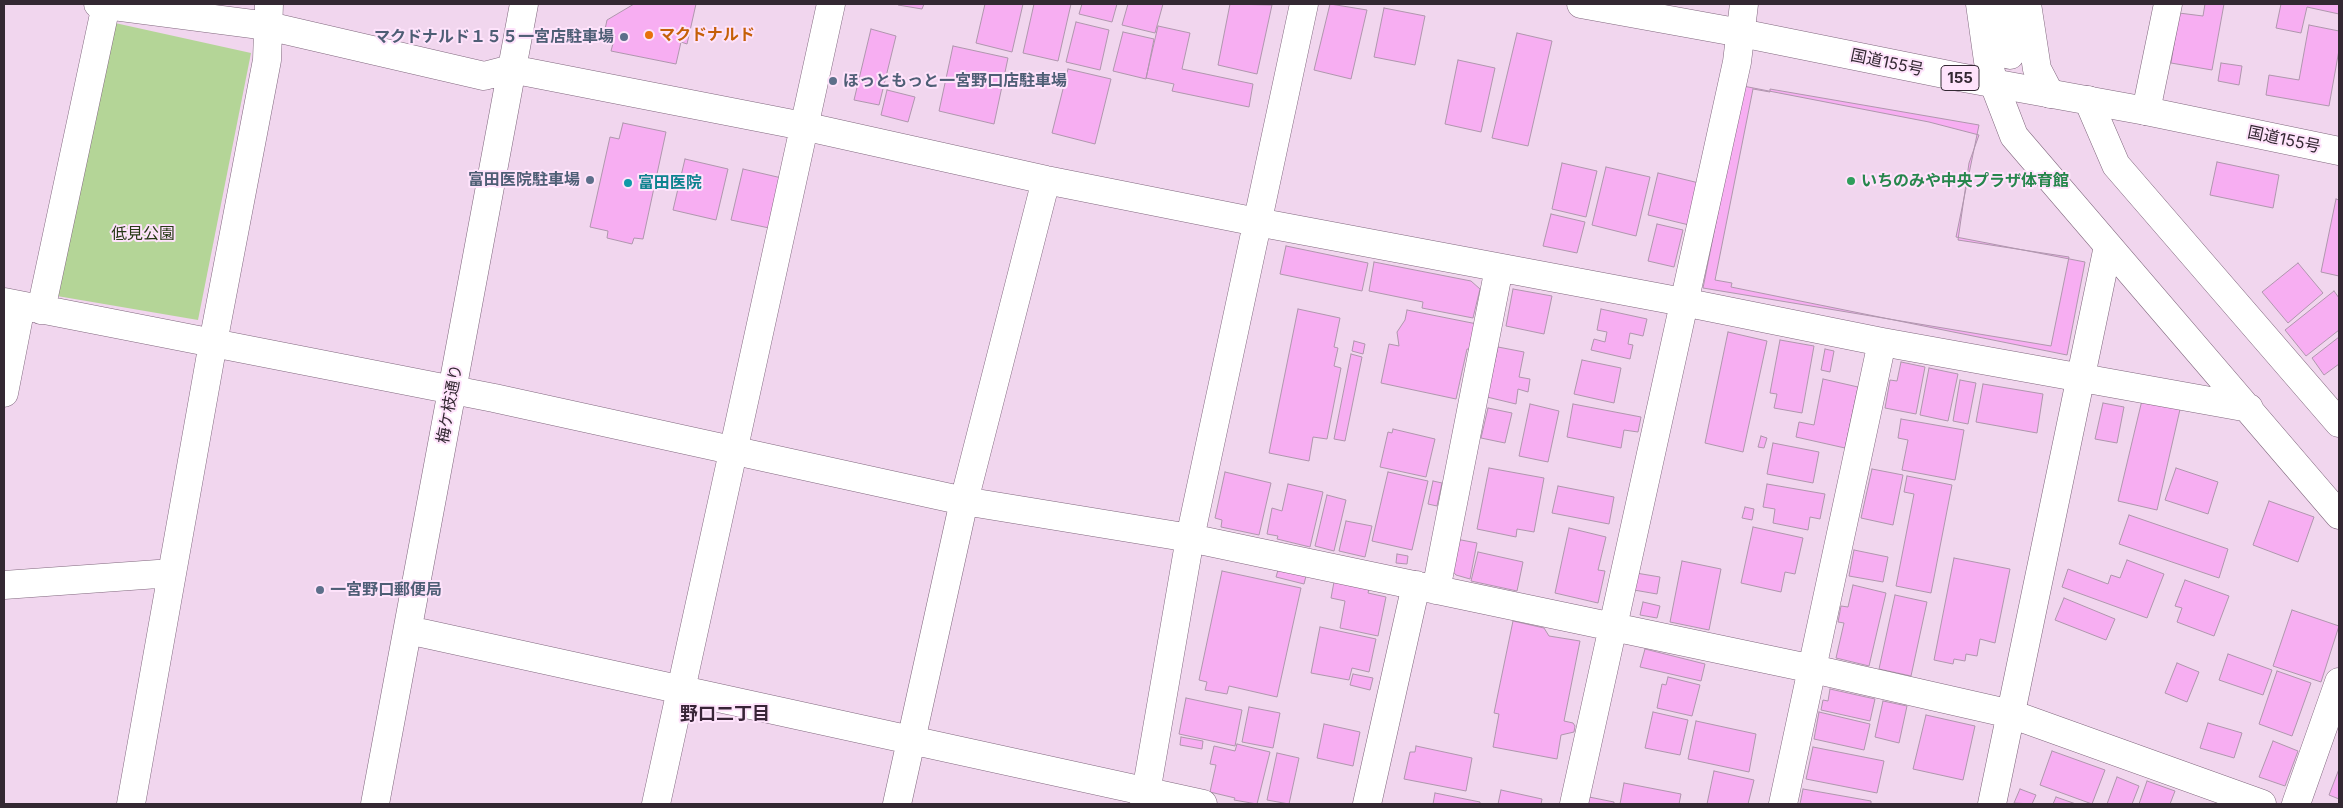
<!DOCTYPE html>
<html>
<head>
<meta charset="utf-8">
<style>
	body { margin:0 }
	#map { position:relative; width:2343px; height:808px; overflow:hidden; background:#f1d6ee; font-family:Inter,sans-serif }
	canvas { display:block }
	.frame { position:absolute; inset:0; border:5px solid #332832; pointer-events:none }
</style>
</head>
<body>
<div id="map">
<canvas width="2343" height="808"></canvas>
<div class="frame"></div>
</div>
<script>
const ctx = document.querySelector('canvas').getContext('2d');
ctx.lineJoin = 'round';
function paint(path, color) { ctx.fillStyle = color; ctx.fill(path, 'evenodd'); }
const shape = rows => new Path2D(rows.map(r => 'M' + r).join(''));
function strokePath(path, color, width, dash) { ctx.strokeStyle = color; ctx.lineWidth = width; ctx.lineCap = dash ? 'butt' : 'round'; ctx.setLineDash(dash || []); ctx.stroke(path); }
function write(font, color, halo, rows, align = 'center') {
  ctx.font = font + ' Inter,"Noto Sans JP",sans-serif'; ctx.lineWidth = 4; ctx.setLineDash([]); ctx.textBaseline = 'middle'; ctx.strokeStyle = halo; ctx.fillStyle = color; for (const [text, x, y, turn = 0] of rows) {
    ctx.save(); ctx.translate(x, y); ctx.rotate((+turn || 0) * Math.PI / 180); ctx.textAlign = isNaN(turn) ? turn : align; if (halo) ctx.strokeText(text, 0, 0); ctx.fillText(text, 0, 0); ctx.restore();
  }
}
paint(shape([
	[115,23,251,53,198,320,57,296]
]), '#b4d597');
const building = shape([
	[634,4,696,4,687,44,681,42,676,64,611,51,615,36,604,34,607,20,634,4],
	[899,4,924,4,922,9,898,5,899,4],
	[985,4,1023,4,1012,52,976,43,985,4],
	[1034,4,1071,4,1058,61,1023,53,1034,4],
	[1082,4,1117,4,1112,22,1079,14,1082,4],
	[1128,4,1163,4,1155,33,1122,25,1128,4],
	[1228,4,1272,5,1257,74,1218,65,1230,4,1228,4],
	[1330,4,1367,10,1351,79,1314,70,1330,4],
	[2205,4,2224,4,2212,70,2171,63,2179,13,2203,16,2205,4],
	[2281,4,2339,4,2339,14,2307,7,2301,33,2276,28,2281,4],
	[1384,8,1425,16,1415,65,1374,57,1384,8],
	[1076,22,1109,30,1100,70,1066,62,1076,22],
	[2309,25,2339,31,2339,50,2329,106,2266,95,2269,75,2299,80,2309,25],
	[1158,26,1190,33,1182,69,1253,84,1249,107,1172,91,1174,84,1146,78,1158,26],
	[871,29,896,36,879,105,854,100,871,29],
	[1123,32,1154,39,1146,79,1113,71,1123,32],
	[1517,33,1552,41,1528,146,1492,138,1517,33],
	[953,46,1008,58,994,124,939,111,953,46],
	[1458,60,1495,68,1481,132,1445,124,1458,60],
	[2221,63,2242,66,2239,85,2218,81,2221,63],
	[1068,69,1111,79,1095,144,1052,133,1068,69],
	[1743,86,1929,122,1979,135,1969,163,1958,240,2069,257,2051,346,1703,288,1743,86],
	[1753,89,1770,92,1770,89,1979,125,1956,237,2085,262,2067,355,1731,287,1732,283,1715,280,1753,89],
	[887,90,915,97,908,122,881,115,887,90],
	[623,123,666,132,643,239,634,238,632,244,607,238,608,231,590,227,610,137,619,139,623,123],
	[685,159,728,169,716,220,673,210,685,159],
	[2217,162,2279,175,2273,208,2210,195,2217,162],
	[1562,163,1597,171,1586,217,1552,209,1562,163],
	[1606,167,1650,177,1636,236,1592,225,1606,167],
	[743,169,786,179,774,229,731,220,743,169],
	[1658,173,1699,183,1689,225,1648,215,1658,173],
	[2336,199,2339,200,2339,276,2321,272,2336,199],
	[1551,214,1585,222,1577,253,1543,246,1551,214],
	[1657,224,1683,230,1674,267,1648,261,1657,224],
	[1286,246,1368,263,1362,291,1280,274,1286,246],
	[1374,262,1471,281,1480,289,1473,318,1422,308,1423,302,1369,291,1374,262],
	[2298,263,2323,293,2288,323,2262,292,2298,263],
	[1513,289,1552,296,1544,334,1506,326,1513,289],
	[2334,291,2339,298,2339,330,2306,356,2285,330,2334,291],
	[1298,309,1340,318,1334,347,1338,348,1334,366,1341,368,1327,439,1313,437,1309,461,1269,453,1298,309],
	[1601,309,1647,319,1643,336,1630,333,1628,344,1633,345,1630,359,1591,350,1594,339,1605,342,1607,332,1597,330,1601,309],
	[1407,310,1477,324,1473,350,1467,349,1456,399,1381,383,1389,344,1399,346,1397,332,1405,320,1407,310],
	[1728,332,1767,341,1743,452,1705,443,1728,332],
	[2339,337,2339,364,2324,375,2312,358,2339,337],
	[1780,340,1814,346,1802,413,1774,408,1777,394,1770,393,1780,340],
	[1354,341,1365,344,1363,354,1352,351,1354,341],
	[1498,347,1524,352,1519,377,1530,379,1528,392,1518,389,1516,404,1487,397,1498,347],
	[1825,349,1834,351,1830,372,1821,370,1825,349],
	[1351,354,1362,357,1345,441,1334,439,1351,354],
	[1582,360,1621,368,1614,403,1574,394,1582,360],
	[1901,362,1925,367,1916,414,1885,408,1890,380,1897,381,1901,362],
	[1929,368,1958,374,1948,421,1920,415,1929,368],
	[1823,379,1858,387,1845,448,1796,437,1799,422,1814,425,1823,379],
	[1960,380,1976,383,1968,424,1953,421,1960,380],
	[1983,384,2043,394,2037,433,1976,422,1983,384],
	[2143,396,2181,405,2157,510,2118,501,2143,396],
	[2103,403,2124,407,2117,443,2095,439,2103,403],
	[1530,404,1559,411,1548,462,1519,456,1530,404],
	[1573,404,1641,417,1638,432,1624,430,1621,448,1567,437,1573,404],
	[1488,408,1512,413,1505,443,1481,438,1488,408],
	[1901,419,1964,430,1955,480,1902,470,1908,440,1898,438,1901,419],
	[1393,429,1435,439,1426,477,1380,467,1388,432,1392,433,1393,429],
	[1761,436,1767,438,1764,448,1758,447,1761,436],
	[1773,443,1819,452,1813,483,1767,474,1773,443],
	[1489,468,1544,478,1534,532,1517,529,1516,537,1477,529,1489,468],
	[2176,468,2218,482,2208,514,2165,500,2176,468],
	[1872,469,1903,475,1893,525,1861,518,1872,469],
	[1225,472,1271,483,1259,535,1221,527,1222,520,1215,518,1225,472],
	[1388,472,1428,481,1412,550,1372,541,1388,472],
	[1907,476,1952,485,1931,593,1896,586,1914,494,1904,492,1907,476],
	[1433,481,1442,483,1437,506,1428,504,1433,481],
	[1288,484,1323,492,1310,547,1277,539,1278,536,1267,534,1272,508,1282,511,1288,484],
	[1767,484,1825,494,1820,519,1810,517,1808,530,1773,523,1775,509,1763,507,1767,484],
	[1558,486,1614,497,1609,524,1552,513,1558,486],
	[1327,495,1346,500,1334,551,1315,546,1327,495],
	[2269,501,2314,517,2298,562,2253,545,2269,501],
	[1745,507,1754,509,1752,520,1742,518,1745,507],
	[2129,515,2228,549,2219,578,2119,544,2129,515],
	[1346,521,1372,526,1365,557,1339,551,1346,521],
	[1753,527,1803,538,1795,574,1785,572,1781,592,1741,583,1753,527],
	[1569,528,1606,537,1598,570,1605,571,1598,603,1555,593,1569,528],
	[1456,539,1477,543,1470,579,1456,575,1449,567,1456,539],
	[1854,550,1888,557,1883,582,1849,576,1854,550],
	[1478,552,1523,562,1517,591,1471,581,1478,552],
	[1397,554,1408,556,1407,564,1396,563,1397,554],
	[1954,558,2010,569,1995,643,1980,639,1977,656,1966,654,1965,661,1954,659,1953,664,1934,660,1954,558],
	[2127,560,2164,574,2147,618,2062,587,2068,569,2108,584,2111,575,2120,578,2127,560],
	[1682,561,1721,569,1709,630,1670,622,1682,561],
	[1278,570,1306,576,1304,584,1276,577,1278,570],
	[1222,571,1301,588,1277,697,1229,686,1227,694,1205,690,1207,682,1199,680,1222,571],
	[1636,573,1660,577,1657,594,1634,590,1636,573],
	[2185,580,2229,596,2214,636,2177,622,2182,608,2175,606,2185,580],
	[1334,582,1369,589,1368,593,1386,597,1378,636,1340,628,1345,601,1331,598,1334,582],
	[1853,585,1886,593,1869,666,1836,658,1844,623,1838,622,1841,606,1848,607,1853,585],
	[1895,595,1927,602,1911,676,1879,669,1895,595],
	[2064,598,2115,619,2106,640,2055,620,2064,598],
	[1643,602,1660,606,1657,618,1640,615,1643,602],
	[2292,610,2339,626,2321,682,2273,666,2292,610],
	[1513,621,1544,628,1549,636,1580,641,1564,721,1573,723,1575,726,1574,732,1561,735,1557,759,1493,747,1499,714,1494,713,1513,621],
	[1320,627,1376,639,1369,672,1352,668,1349,680,1311,673,1320,627],
	[1645,649,1705,664,1701,681,1640,667,1645,649],
	[2228,654,2272,670,2263,695,2219,680,2228,654],
	[2177,663,2199,672,2187,702,2165,693,2177,663],
	[2277,671,2311,683,2292,736,2259,724,2277,671],
	[1353,674,1373,678,1370,690,1350,685,1353,674],
	[1668,677,1700,685,1692,716,1657,708,1662,684,1666,685,1668,677],
	[1830,689,1875,699,1870,721,1821,710,1823,700,1828,701,1830,689],
	[1186,698,1242,710,1235,746,1179,734,1186,698],
	[1883,701,1907,706,1899,743,1875,737,1883,701],
	[1249,707,1280,713,1273,748,1242,742,1249,707],
	[1653,712,1688,720,1680,755,1645,748,1653,712],
	[1819,712,1870,724,1864,750,1814,739,1819,712],
	[1926,715,1975,726,1963,780,1913,769,1926,715],
	[1696,721,1756,734,1749,772,1688,759,1696,721],
	[2208,723,2242,733,2234,758,2200,748,2208,723],
	[1324,724,1360,732,1353,766,1317,758,1324,724],
	[1181,737,1203,741,1202,749,1180,745,1181,737],
	[2273,741,2298,751,2285,786,2259,777,2273,741],
	[1237,744,1270,752,1257,804,1234,800,1235,798,1210,792,1216,765,1210,764,1214,746,1235,751,1237,744],
	[1416,746,1472,758,1466,791,1404,779,1410,752,1415,752,1416,746],
	[1813,747,1884,761,1877,793,1806,779,1813,747],
	[2052,751,2105,770,2092,804,2040,785,2052,751],
	[1277,753,1299,758,1289,804,1267,800,1277,753],
	[2339,769,2339,799,2329,795,2339,769],
	[1714,771,1754,780,1748,804,1707,804,1714,771],
	[2117,777,2139,786,2132,804,2107,804,2117,777],
	[2147,781,2175,791,2170,804,2139,804,2147,781],
	[1624,783,1681,794,1679,804,1620,804,1624,783],
	[1803,789,1871,801,1871,804,1800,804,1803,789],
	[2020,789,2036,795,2032,804,2014,803,2020,789],
	[1501,790,1542,799,1541,804,1498,804,1501,790],
	[1435,793,1480,802,1480,804,1433,804,1435,793],
	[1589,797,1614,802,1614,804,1588,804,1589,797],
	[2056,797,2076,804,2053,804,2056,797]
]);
paint(building, '#f7aef2');
strokePath(building, '#af96ad', 1);
const minor = shape([
	[98,4,268,26,484,76,511,69,803,126,1046,180,1257,222,1683,302,1882,342,2249,408],
	[1980,4,1988,61,1994,84,2014,136,2339,515],
	[2003,4,2010,55],
	[2027,4,2037,69,2050,94],
	[2088,100,2116,165,2339,423],
	[2146,111,2168,4],
	[4,302,494,398,964,501,1190,538,1813,669,2011,714,2262,804],
	[41,310,106,5],
	[4,393,21,306],
	[4,585,172,573],
	[1436,590,1499,268],
	[408,630,1203,804],
	[131,804,213,343,267,60,269,4],
	[375,804,524,4],
	[656,804,831,4],
	[897,804,964,501,1046,180],
	[1144,804,1190,538,1304,4],
	[1367,804,1416,585],
	[1574,804,1737,62,1744,4],
	[1783,804,1882,342],
	[1992,804,2108,246],
	[2296,804,2339,682]
]);
const highway = shape([
	[1581,4,1741,33,1959,77,2146,111,2339,151]
]);
strokePath(minor, '#80687e', 29);
strokePath(highway, '#80687e', 29);
strokePath(minor, '#fff', 28);
strokePath(highway, '#fff', 28);
for (const [x, y, r, color] of [
	[649,35,5,"#e8710a"],
	[624,37,5,"#5c6f8a"],
	[833,81,5,"#5c6f8a"],
	[590,180,5,"#5c6f8a"],
	[1851,181,5,"#2e9e5b"],
	[628,183,5,"#0f9aa8"],
	[320,590,5,"#5c6f8a"]
]) { const dot = new Path2D(); dot.arc(x, y, r, 0, 2 * Math.PI); ctx.fillStyle = color; ctx.fill(dot); strokePath(dot, '#fee3fb', 2); }
for (const [x, y, w] of [
	[1960,78,38]
]) { const box = new Path2D(); box.roundRect(x - w / 2, y - 12.5, w, 25, 4); ctx.fillStyle = '#fee3fb'; ctx.fill(box); strokePath(box, '#332832', 1); }
write('bold 15px', '#332832', null, [
	["155",1960,78]
]);
write('bold 16px', '#c56008', '#fee3fb', [
	["マクドナルド",659,35]
], 'left');
write('bold 16px', '#4e5e75', '#fee3fb', [
	["マクドナルド１５５一宮店駐車場",614,37],
	["ほっともっと一宮野口店駐車場",843,81,"left"],
	["富田医院駐車場",580,180],
	["一宮野口郵便局",330,590,"left"]
], 'right');
write('16px', '#332832', '#fee3fb', [
	["国道155号",1887,63,12],
	["国道155号",2284,140,12],
	["梅ケ枝通り",450,404,-80]
]);
write('bold 16px', '#27864d', '#fee3fb', [
	["いちのみや中央プラザ体育館",1861,181]
], 'left');
write('bold 16px', '#0d838f', '#fee3fb', [
	["富田医院",638,183]
], 'left');
write('16px', '#273916', '#fee3fb', [
	["低見公園",143,234]
]);
write('bold 18px', '#382437', '#fee3fb', [
	["野口二丁目",725,715]
]);
</script>
</body>
</html>
